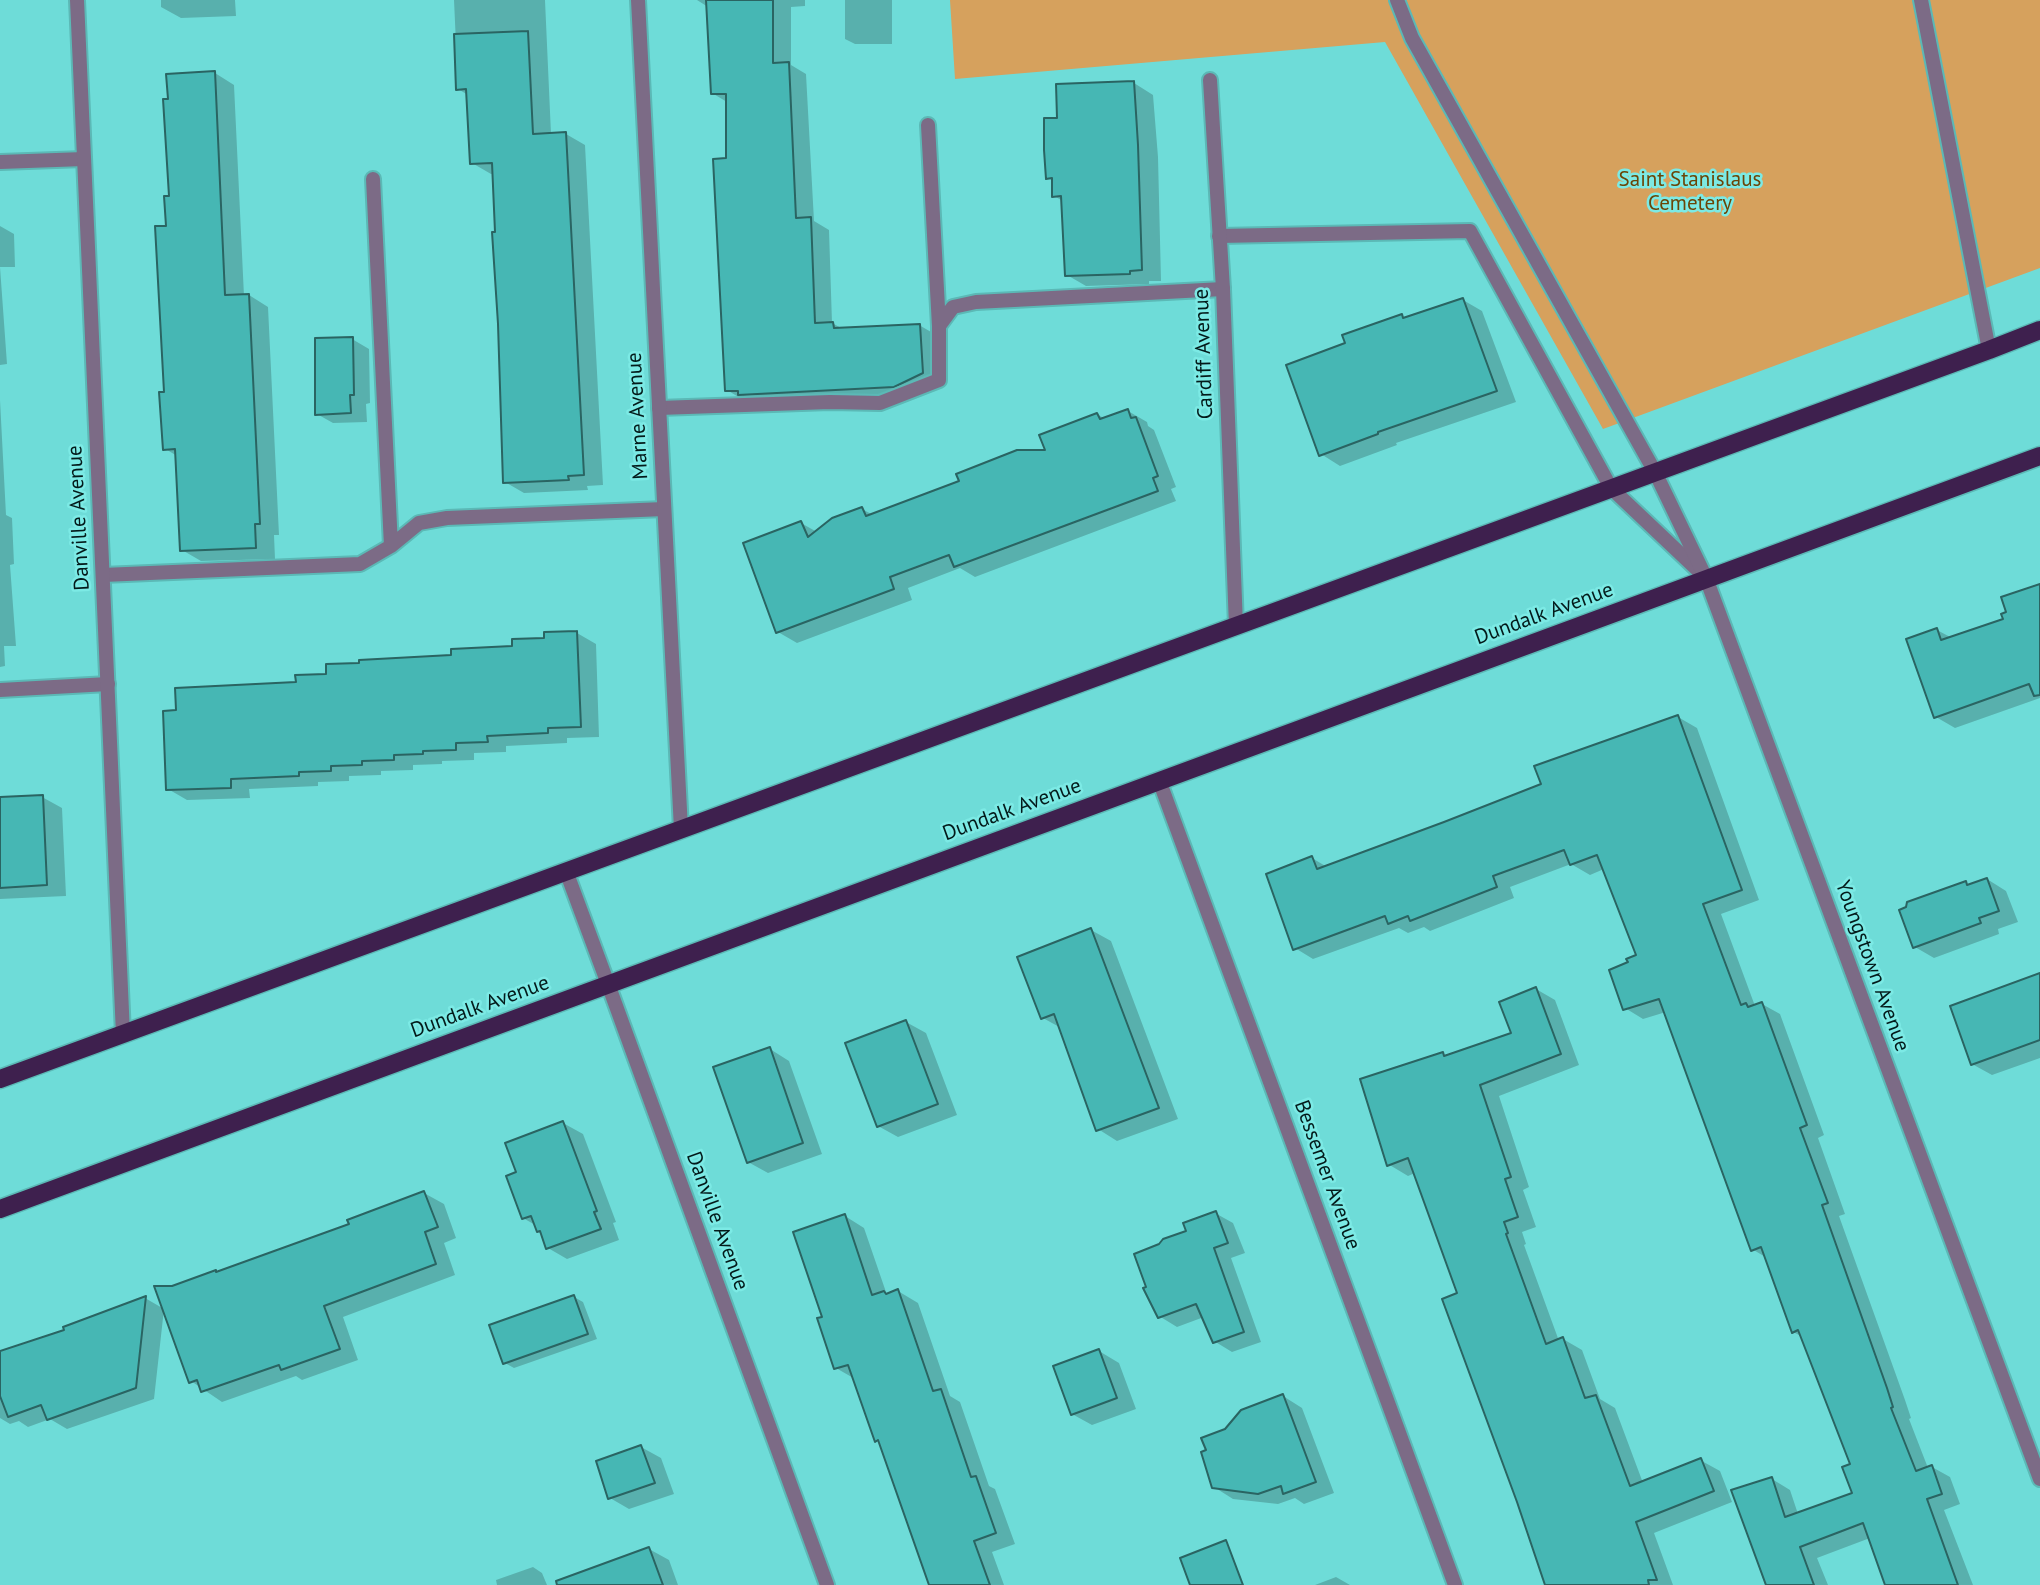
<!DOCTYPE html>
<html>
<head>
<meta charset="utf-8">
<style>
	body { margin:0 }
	canvas { display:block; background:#6edcd8 }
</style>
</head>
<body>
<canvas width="2040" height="1585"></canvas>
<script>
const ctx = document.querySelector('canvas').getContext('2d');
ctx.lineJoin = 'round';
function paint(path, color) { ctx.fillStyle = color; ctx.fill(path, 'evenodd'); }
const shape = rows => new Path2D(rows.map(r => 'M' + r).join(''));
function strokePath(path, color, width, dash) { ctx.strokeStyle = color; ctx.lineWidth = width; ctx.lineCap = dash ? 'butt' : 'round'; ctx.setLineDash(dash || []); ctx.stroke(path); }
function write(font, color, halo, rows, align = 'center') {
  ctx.font = font + ' "PT Sans",sans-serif'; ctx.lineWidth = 5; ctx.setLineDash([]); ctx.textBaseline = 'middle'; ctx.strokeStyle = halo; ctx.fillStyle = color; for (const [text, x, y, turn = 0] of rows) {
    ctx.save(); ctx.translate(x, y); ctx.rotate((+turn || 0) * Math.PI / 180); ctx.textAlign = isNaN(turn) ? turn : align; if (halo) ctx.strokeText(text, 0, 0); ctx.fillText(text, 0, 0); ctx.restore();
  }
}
paint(shape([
	[950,0,2040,0,2040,268,1603,429,1385,42,955,79]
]), '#d6a15d');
paint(shape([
	[161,0,235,0,236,16,181,18,161,7],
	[454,0,545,0,551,134,566,134,585,145,603,485,587,486,588,490,524,493,505,482,494,174,491,174,472,163,468,95,458,89],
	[697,0,805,0,805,6,791,7,791,65,806,74,814,221,829,230,832,323,843,329,919,325,938,336,941,383,913,396,745,401,727,390,727,102,712,93,708,7],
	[845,0,892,0,892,44,855,44,845,39],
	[215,73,234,85,244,296,249,295,268,307,279,535,274,535,275,559,201,561,182,550,177,456,164,448,167,227,171,198,170,100],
	[1134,83,1153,95,1158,157,1161,281,1149,281,1149,284,1086,286,1067,275,1063,201,1054,196,1054,181,1047,178],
	[0,226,14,234,15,267,0,267,7,364,0,365],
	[1463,300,1482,311,1516,402,1396,443,1397,445,1340,466,1321,454,1402,316,1407,319],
	[352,339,369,349,370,403,366,404,367,422,333,423,317,414],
	[0,400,6,515,12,518,14,564,10,565,16,646,4,646,5,666,0,667],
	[1128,411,1147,422,1148,426,1154,430,1176,487,1171,489,1176,501,975,577,960,568,908,588,912,600,797,643,778,632,801,523,817,532,862,509,873,515,1047,451,1097,414,1105,419],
	[2040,586,2040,698,1955,728,1936,717,1937,630,1952,638,2005,620],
	[577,633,596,644,599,737,567,738,567,743,506,746,506,752,474,753,474,760,442,761,442,764,413,765,413,770,381,771,381,775,349,776,349,781,318,782,318,786,249,789,250,798,187,800,168,789,298,683,328,675,514,648],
	[1678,717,1697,728,1759,900,1721,914,1755,1006,1762,1004,1780,1014,1824,1135,1818,1138,1845,1214,1839,1216,1905,1400,1911,1418,1909,1419,1928,1468,1932,1467,1950,1477,1960,1504,1944,1510,1973,1585,1887,1585,1870,1538,1817,1558,1828,1585,1765,1585,1733,1491,1772,1479,1790,1490,1798,1514,1854,1494,1852,1465,1803,1337,1793,1332,1767,1258,1752,1249,1666,1012,1643,1019,1625,1008,1630,963,1638,956,1604,869,1590,875,1571,864,1510,887,1514,898,1430,931,1424,927,1408,933,1399,928,1313,959,1295,948,1312,858,1327,867,1543,785],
	[42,797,62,808,66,896,0,899,0,799],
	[1987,879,2006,891,2018,922,1998,929,1999,934,1934,958,1915,947,1965,883,1970,885],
	[1091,930,1111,941,1178,1119,1117,1141,1098,1129,1061,1028,1043,1018],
	[2040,975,2040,1058,1992,1075,1972,1064],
	[1536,989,1555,1000,1579,1065,1499,1096,1529,1187,1523,1190,1536,1227,1522,1232,1526,1244,1524,1245,1559,1341,1563,1339,1582,1350,1600,1399,1615,1408,1643,1483,1700,1460,1720,1471,1732,1502,1654,1533,1673,1585,1547,1585,1459,1294,1415,1173,1408,1176,1388,1164,1443,1054,1448,1057,1513,1034],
	[906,1022,926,1033,957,1115,898,1137,878,1126],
	[770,1049,789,1061,822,1154,768,1173,748,1162],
	[563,1123,583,1134,616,1222,613,1223,619,1240,567,1259,548,1248,543,1233,538,1230,537,1226,523,1218,518,1173],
	[424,1193,444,1204,456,1238,444,1243,455,1275,343,1317,358,1360,302,1380,296,1376,222,1402,191,1381,218,1273,351,1225],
	[1215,1213,1233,1223,1245,1253,1231,1258,1261,1342,1232,1352,1214,1341,1204,1317,1177,1327,1159,1316,1149,1288,1160,1245,1188,1232],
	[845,1216,864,1228,887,1295,898,1291,918,1303,950,1396,960,1402,989,1486,995,1489,1015,1544,992,1552,1004,1585,932,1585,880,1443,876,1440,855,1379,836,1368,824,1318],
	[574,1297,583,1302,597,1339,514,1368,505,1363],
	[145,1298,164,1309,154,1399,67,1429,50,1419,28,1427,19,1421,10,1424,0,1418,0,1353,66,1331],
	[1099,1351,1119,1363,1136,1409,1092,1425,1072,1414],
	[1283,1396,1302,1408,1334,1493,1304,1504,1295,1498,1278,1504,1233,1499,1214,1487,1226,1430],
	[641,1447,661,1458,674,1494,629,1509,610,1498],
	[649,1549,669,1560,678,1585,579,1585],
	[533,1567,542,1573,547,1585,497,1585,496,1580],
	[1336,1577,1350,1585,1315,1585]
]), '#0003');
const building = shape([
	[706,0,773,0,773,63,789,62,796,218,811,217,815,323,833,322,834,328,920,324,923,373,894,387,738,395,738,391,725,391,713,159,726,158,726,94,711,94,706,0],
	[528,31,533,134,566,132,584,475,568,476,569,480,503,483,498,324,492,232,495,232,492,163,470,164,466,89,456,90,454,34,528,31],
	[215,71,225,295,249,294,260,524,255,524,256,548,180,551,175,449,163,450,159,392,164,392,155,226,166,226,164,196,169,196,163,99,168,99,166,74,215,71],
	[1134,81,1138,145,1142,270,1130,271,1130,274,1065,276,1061,196,1052,197,1052,178,1046,179,1044,150,1044,118,1057,118,1056,84,1134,81],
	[1463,298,1497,391,1378,432,1378,434,1319,456,1286,365,1345,343,1342,335,1402,314,1403,318,1463,298],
	[353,337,354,395,350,395,351,413,315,415,315,338,353,337],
	[1128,409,1131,418,1136,417,1158,476,1153,478,1158,491,954,567,949,555,890,577,894,589,776,633,743,543,801,521,808,537,832,518,862,507,866,516,959,481,956,474,1017,450,1045,450,1039,435,1097,413,1100,419,1128,409],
	[2040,584,2040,695,2034,696,2029,684,1934,718,1906,639,1937,628,1941,640,2003,619,2001,614,2006,612,2001,597,2040,584],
	[577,631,581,727,548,728,548,733,487,736,488,742,456,743,456,750,423,751,423,754,394,755,394,760,362,761,362,765,331,766,331,771,299,772,299,776,231,779,231,788,166,790,163,711,176,710,175,688,296,682,295,675,326,674,326,664,359,663,359,660,451,655,451,649,512,646,512,639,544,638,544,632,577,631],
	[1678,715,1742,890,1703,904,1741,1005,1746,1003,1748,1007,1762,1002,1807,1125,1800,1128,1828,1203,1822,1205,1887,1388,1893,1407,1891,1408,1916,1471,1932,1465,1942,1494,1927,1499,1958,1585,1885,1585,1863,1523,1800,1547,1814,1585,1766,1585,1731,1490,1772,1477,1785,1517,1852,1493,1842,1467,1850,1464,1798,1330,1792,1333,1761,1247,1751,1251,1659,999,1623,1010,1609,970,1628,962,1626,959,1636,955,1597,855,1570,865,1564,850,1493,876,1497,887,1410,921,1408,916,1388,924,1385,916,1293,950,1266,874,1312,856,1317,869,1444,822,1541,784,1534,766,1678,715],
	[43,795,47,885,0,888,0,797,43,795],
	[1987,878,1999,911,1979,918,1981,923,1913,948,1899,910,1906,907,1907,902,1966,881,1967,885,1987,878],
	[1091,928,1159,1108,1096,1131,1054,1014,1041,1019,1017,957,1091,928],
	[2040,973,2040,1040,1971,1065,1950,1006,2040,973],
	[1536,987,1561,1054,1480,1085,1511,1177,1505,1179,1518,1217,1504,1222,1508,1233,1506,1234,1546,1344,1563,1337,1585,1398,1596,1395,1630,1486,1701,1458,1714,1491,1636,1522,1657,1580,1648,1580,1649,1585,1545,1585,1517,1502,1442,1299,1457,1293,1408,1158,1387,1166,1360,1079,1443,1052,1444,1056,1511,1033,1499,1002,1536,987],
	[906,1020,938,1104,877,1127,845,1043,906,1020],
	[770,1047,803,1143,747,1163,713,1067,770,1047],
	[563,1121,597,1211,594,1212,601,1229,546,1249,540,1231,537,1232,531,1216,522,1219,506,1176,516,1172,505,1143,563,1121],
	[424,1191,438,1227,425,1232,436,1264,324,1306,340,1349,281,1370,279,1365,201,1392,197,1380,189,1383,154,1286,172,1286,216,1270,216,1272,349,1224,347,1220,424,1191],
	[1216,1211,1228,1243,1214,1248,1244,1332,1213,1343,1196,1304,1158,1318,1143,1288,1146,1287,1134,1254,1159,1244,1163,1239,1186,1231,1183,1223,1216,1211],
	[845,1214,872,1295,884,1291,886,1294,898,1289,933,1391,941,1389,971,1477,976,1476,996,1533,974,1541,990,1585,929,1585,878,1440,875,1442,848,1365,834,1369,817,1318,822,1317,793,1232,845,1214],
	[574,1295,588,1334,503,1364,489,1325,574,1295],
	[146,1296,136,1388,47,1420,41,1405,8,1417,0,1396,0,1351,64,1330,63,1327,146,1296],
	[1099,1349,1117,1398,1071,1415,1053,1366,1099,1349],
	[1283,1394,1316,1482,1283,1494,1281,1486,1258,1494,1212,1488,1201,1452,1206,1450,1201,1438,1225,1429,1241,1410,1283,1394],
	[641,1445,655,1483,608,1499,596,1461,641,1445],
	[1226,1540,1243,1585,1190,1585,1180,1558,1226,1540],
	[649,1547,663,1585,557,1585,556,1581,649,1547]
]);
paint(building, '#46b7b4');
strokePath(building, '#2a6462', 2);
const lane = shape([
	[1397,0,1412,38,1655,472],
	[1921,0,1989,350],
	[928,125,939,326],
	[0,162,84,159],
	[373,179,391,546],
	[1219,236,1470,231,1611,488,1705,577],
	[659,408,830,402,880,403,939,380,939,326,953,307,976,302,1223,289],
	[103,575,360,564,391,546,419,523,447,518,664,509],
	[0,690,108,684]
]);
const street = shape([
	[77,0,123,1034],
	[638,0,681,829],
	[1210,80,1223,289,1236,626],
	[1655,472,1706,578,2040,1479],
	[1159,780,1455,1585],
	[566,871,608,984,827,1585]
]);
const primary = shape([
	[0,1079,1989,350,2040,330],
	[0,1209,2040,456]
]);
strokePath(lane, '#5bb9b6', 18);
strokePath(street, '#5bb9b6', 18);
strokePath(primary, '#5bb9b6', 21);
strokePath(lane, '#7c6b86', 14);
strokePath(street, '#7c6b86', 14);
strokePath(primary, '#3e204e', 18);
write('21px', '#6b4507', '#7ceae5', [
	["Saint Stanislaus",1690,180],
	["Cemetery",1690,204]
]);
write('21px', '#031a1a', '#7ceae5', [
	["Cardiff Avenue",1204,354,-92],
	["Marne Avenue",638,416,-93],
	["Danville Avenue",79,518,-93],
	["Dundalk Avenue",1544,614,-20],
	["Dundalk Avenue",1012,810,-20],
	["Youngstown Avenue",1872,966,70],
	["Dundalk Avenue",480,1007,-20],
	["Bessemer Avenue",1327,1175,70],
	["Danville Avenue",717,1221,70]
]);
</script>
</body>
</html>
